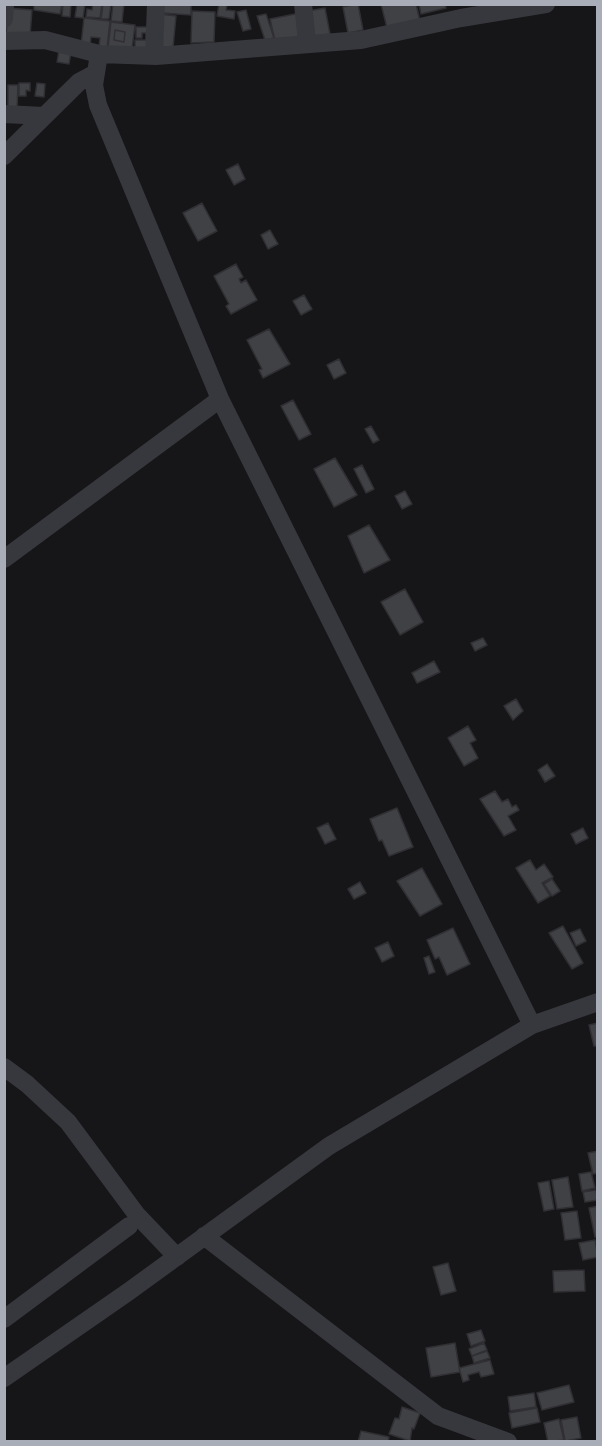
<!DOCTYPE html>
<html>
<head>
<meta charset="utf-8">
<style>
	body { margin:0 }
	#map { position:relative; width:602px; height:1446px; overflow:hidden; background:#161618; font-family:"PT Sans",sans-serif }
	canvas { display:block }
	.frame { position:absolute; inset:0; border:6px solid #a8adb8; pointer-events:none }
</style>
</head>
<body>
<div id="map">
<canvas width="602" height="1446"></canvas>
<div class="frame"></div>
</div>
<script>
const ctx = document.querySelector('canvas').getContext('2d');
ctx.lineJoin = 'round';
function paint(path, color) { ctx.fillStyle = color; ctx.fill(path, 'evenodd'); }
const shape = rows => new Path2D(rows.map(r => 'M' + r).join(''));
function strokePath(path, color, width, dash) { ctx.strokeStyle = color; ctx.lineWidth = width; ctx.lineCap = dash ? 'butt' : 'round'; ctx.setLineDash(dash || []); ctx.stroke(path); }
const building = shape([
	[34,4,62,4,60,14,34,10,34,4],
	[63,4,71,4,70,17,62,16,63,4],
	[77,4,85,4,83,18,75,17,77,4],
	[93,4,102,4,100,18,86,17,87,9,92,10,93,4],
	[103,4,111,4,109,19,101,19,103,4],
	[113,4,124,4,122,22,111,21,113,4],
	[161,4,191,5,191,15,161,13,161,4],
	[219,4,227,4,226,10,235,11,234,19,217,16,219,4],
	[358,4,363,30,348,33,343,7,358,4],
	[381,4,416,4,420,21,387,28,381,4],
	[419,4,445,4,446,8,421,14,419,4],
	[8,8,32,10,30,36,6,34,8,8],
	[325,8,330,34,313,37,308,11,325,8],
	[246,10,251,29,243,31,237,12,246,10],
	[192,11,215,12,214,42,191,43,192,11],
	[300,13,304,36,275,41,270,19,300,13],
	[160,14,176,16,173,48,157,47,160,14],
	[266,14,274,38,265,40,257,16,266,14],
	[84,18,110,21,107,48,99,47,100,38,91,37,90,46,81,45,84,18],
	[111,22,135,25,132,49,108,47,111,22],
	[115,30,125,32,124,42,114,40,115,30],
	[136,27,152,27,152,48,135,48,135,40,146,40,146,33,142,33,142,38,136,38,136,27],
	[115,30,125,32,124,42,114,40,115,30],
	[59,50,71,52,69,64,57,62,59,50],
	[19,83,30,83,30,91,26,90,26,96,19,96,19,83],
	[37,83,45,84,44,97,35,96,37,83],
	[8,85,18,85,17,109,8,109,8,85],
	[238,164,245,179,234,185,226,170,238,164],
	[202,203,217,231,198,241,183,213,202,203],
	[270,230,278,244,268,249,261,235,270,230],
	[236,264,243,277,239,279,241,283,246,280,257,300,231,314,226,306,229,304,214,276,236,264],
	[304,295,312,309,301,315,293,301,304,295],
	[269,329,290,364,263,378,259,370,262,369,247,340,269,329],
	[339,359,346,373,334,379,327,365,339,359],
	[293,400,311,434,299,440,281,406,293,400],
	[371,426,379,440,373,443,365,429,371,426],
	[335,458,357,495,334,507,314,469,335,458],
	[362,465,374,489,366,493,354,469,362,465],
	[405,491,412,504,402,509,395,496,405,491],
	[369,525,390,560,364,573,348,536,369,525],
	[405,589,423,622,400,635,381,602,405,589],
	[483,638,487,645,475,651,471,643,483,638],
	[434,661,440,672,417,683,412,673,434,661],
	[516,699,523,711,513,720,504,706,516,699],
	[468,726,476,740,470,743,478,758,464,766,448,738,468,726],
	[547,764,555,776,545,782,538,770,547,764],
	[495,791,502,802,508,799,512,807,516,805,519,810,508,816,516,830,504,836,480,799,495,791],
	[397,808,413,847,389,856,382,840,379,841,370,819,397,808],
	[328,823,336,839,325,844,317,828,328,823],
	[583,828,588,838,576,844,571,834,583,828],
	[530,860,536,870,544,864,553,877,542,883,550,896,538,903,516,868,530,860],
	[422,868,442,904,420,916,397,881,422,868],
	[552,879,560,891,552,896,544,884,552,879],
	[360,882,366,893,354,899,348,889,360,882],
	[563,926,583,963,572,969,549,933,563,926],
	[453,928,470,964,447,975,439,957,435,959,427,940,453,928],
	[580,929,586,941,576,946,570,933,580,929],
	[388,942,394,956,382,962,375,948,388,942],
	[429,956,435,972,429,974,424,958,429,956],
	[598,1023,598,1046,594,1046,589,1025,598,1023],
	[598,1151,598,1173,593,1174,588,1153,598,1151],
	[591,1172,595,1188,582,1191,579,1174,591,1172],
	[568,1177,573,1207,557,1209,552,1180,568,1177],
	[549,1181,554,1209,544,1211,538,1183,549,1181],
	[596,1190,598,1200,585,1202,583,1192,596,1190],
	[598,1206,598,1237,595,1237,589,1208,598,1206],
	[577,1211,581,1238,565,1240,561,1213,577,1211],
	[595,1240,598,1257,583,1260,579,1243,595,1240],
	[448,1263,456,1291,441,1295,433,1267,448,1263],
	[584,1270,585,1291,554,1292,553,1271,584,1270],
	[481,1330,485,1341,471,1346,467,1334,481,1330],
	[455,1343,460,1372,431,1377,426,1348,455,1343],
	[484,1343,487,1350,472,1356,469,1349,484,1343],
	[487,1351,490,1358,474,1363,472,1356,487,1351],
	[490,1360,494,1374,481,1377,479,1372,468,1375,469,1380,463,1382,459,1368,490,1360],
	[569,1385,574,1402,542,1410,537,1393,569,1385],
	[534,1393,536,1407,510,1411,508,1397,534,1393],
	[402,1407,420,1413,414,1429,412,1428,410,1441,389,1434,395,1418,399,1419,402,1407],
	[537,1408,540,1422,512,1428,509,1413,537,1408],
	[577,1417,581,1438,565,1441,561,1420,577,1417],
	[559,1419,564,1440,548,1442,544,1423,559,1419],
	[361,1431,389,1437,388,1442,358,1442,361,1431]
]);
paint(building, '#404145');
strokePath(building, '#303034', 1.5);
strokePath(shape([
	[303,4,307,42],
	[4,19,5,4],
	[4,41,45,40,99,54,156,56,361,40,461,18,546,4],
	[99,54,94,85,98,105,220,399,532,1025],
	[154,55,156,4],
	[4,114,44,116],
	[4,156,79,82,96,73],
	[4,559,220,399],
	[4,1067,27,1084,68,1122,137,1215,177,1257],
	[204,1236,438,1416,508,1442],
	[4,1319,129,1226],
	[4,1378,128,1292,329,1146,532,1025,598,1002]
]), '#37383d', 18);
</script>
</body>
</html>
